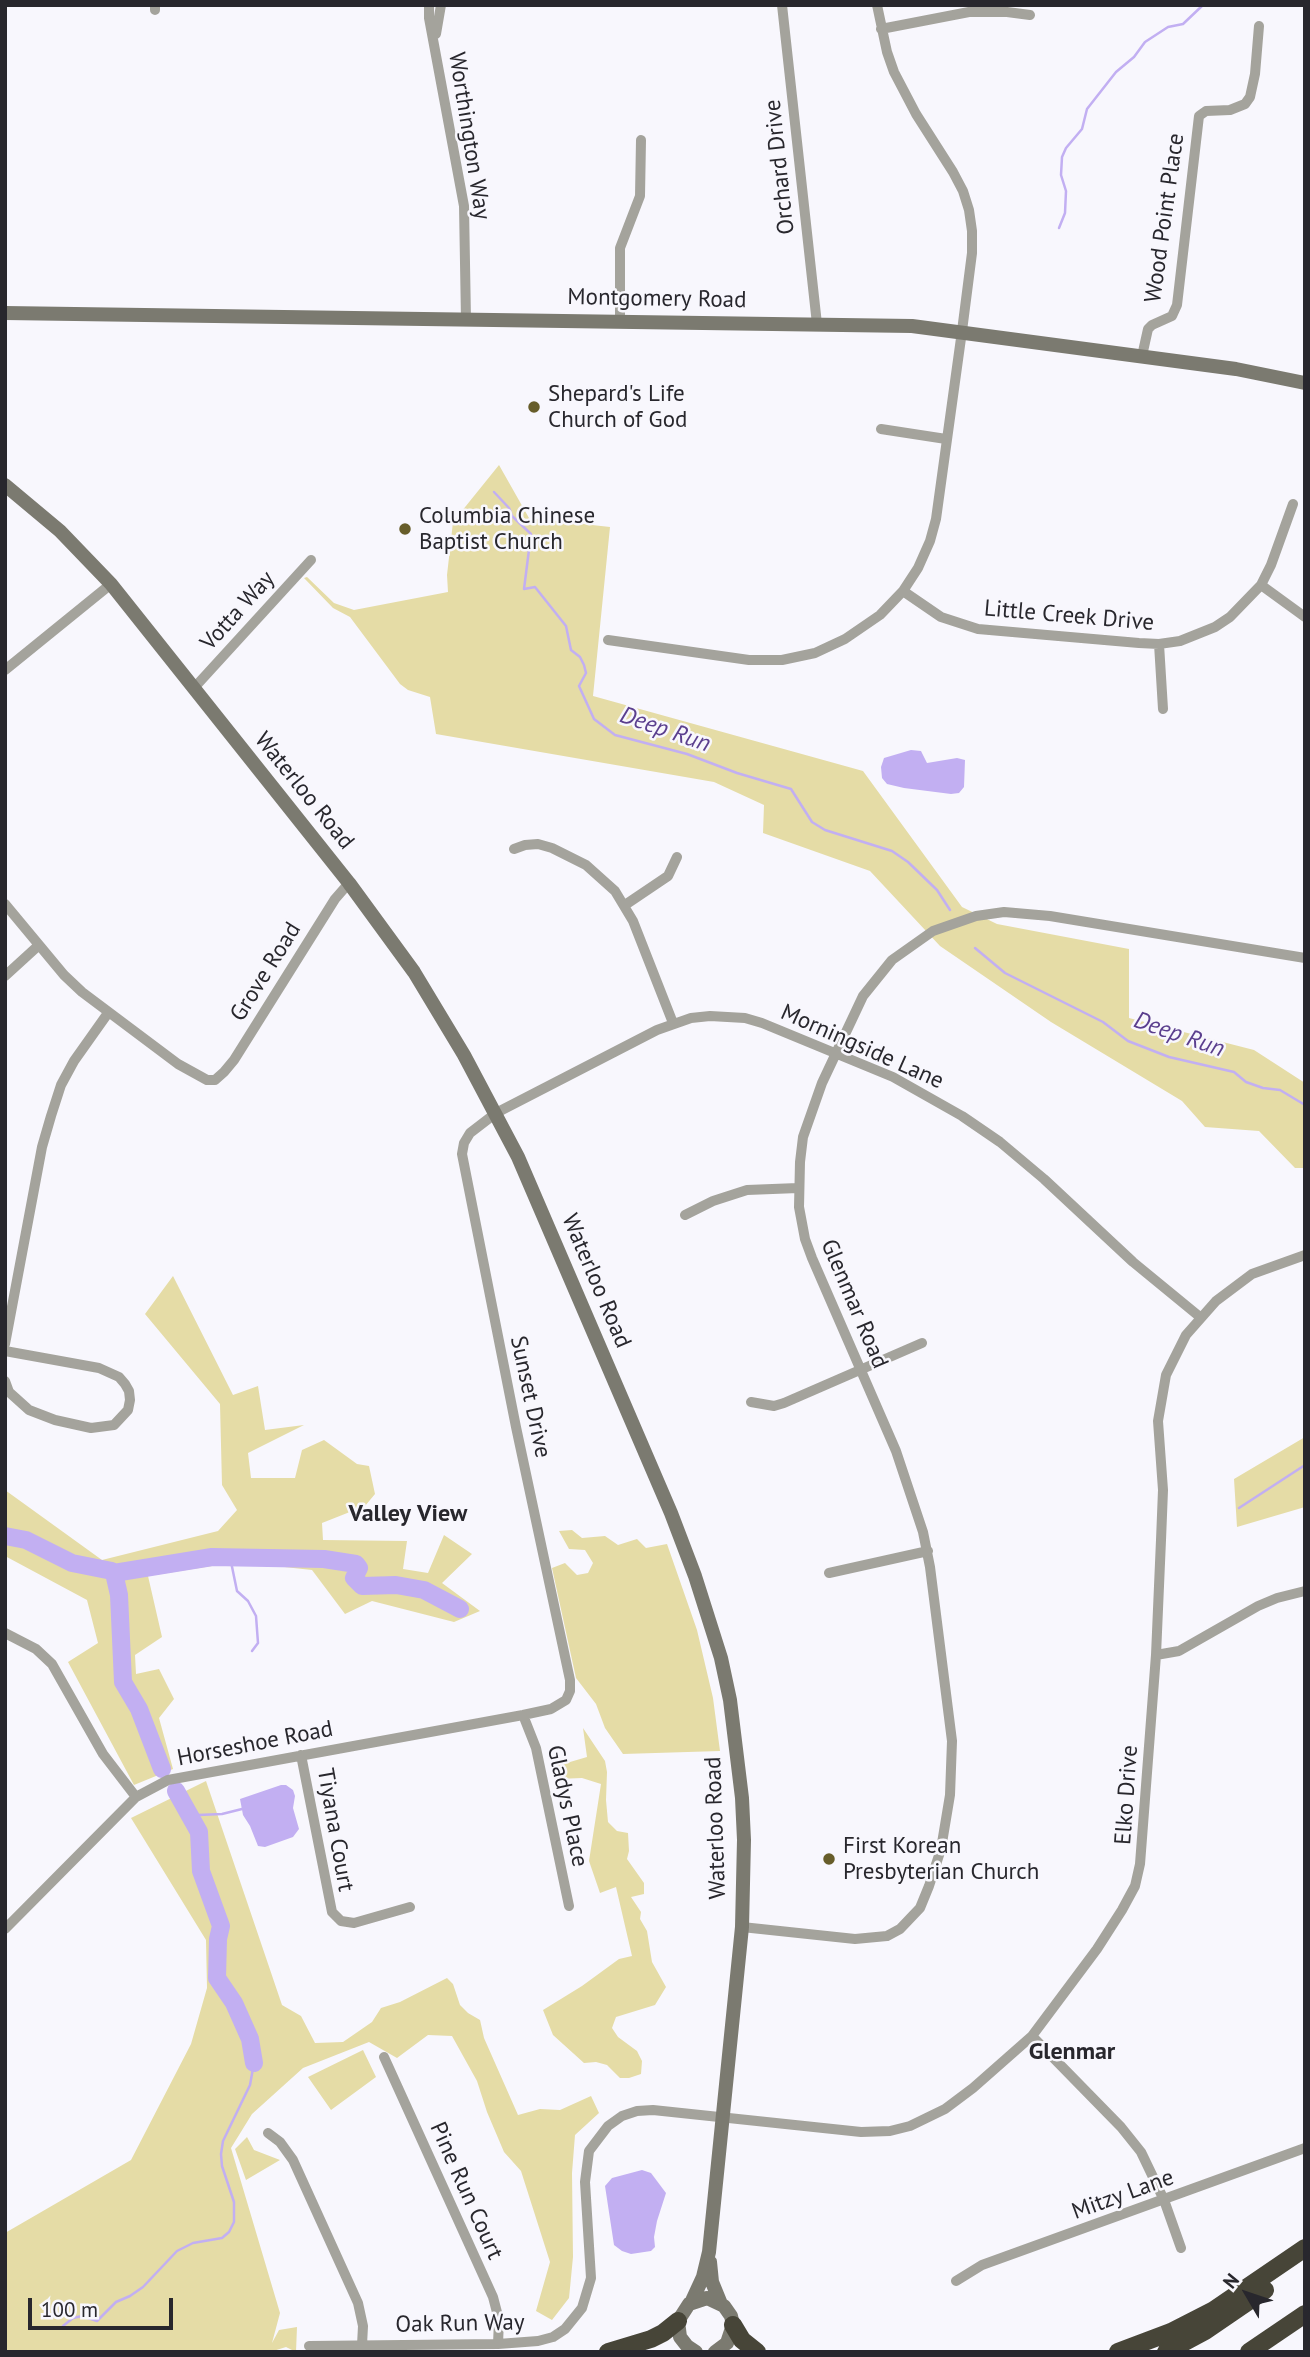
<!DOCTYPE html>
<html>
<head>
<meta charset="utf-8">
<style>
	body { margin:0 }
	#map { position:relative; width:1310px; height:2357px; overflow:hidden; background:#f8f7fd; font-family:"PT Sans",sans-serif }
	canvas { display:block }
	.frame { position:absolute; inset:0; border:7px solid #28272d; pointer-events:none }
	.north { position:absolute; left:1212px; top:2259px; width:70px; height:70px; -webkit-text-stroke:5px #f8f7fd; paint-order:stroke; rotate:309deg; font-size:19px; font-weight:700; line-height:28px; text-align:center; color:#28272d }
	.north::after { content:''; display:block; margin:auto; width:24px; height:32px; background:#28272d; clip-path:polygon(50% 0,100% 100%,50% 72%,0 100%) }
	.scale { position:absolute; left:28px; top:2298px; width:145px; height:32px; box-sizing:border-box; border:4px solid #28272d; border-top:0; padding-left:9px; font-size:21px; line-height:24px; white-space:nowrap; color:#28272d; -webkit-text-stroke:5px #f8f7fd; paint-order:stroke }
</style>
</head>
<body>
<div id="map">
<canvas width="1310" height="2357"></canvas>
<div class="frame"></div>
<div class="north">N</div>
<div class="scale">100 m</div>
</div>
<script>
const ctx = document.querySelector('canvas').getContext('2d');
ctx.lineJoin = 'round';
function paint(path, color) { ctx.fillStyle = color; ctx.fill(path, 'evenodd'); }
const shape = rows => new Path2D(rows.map(r => 'M' + r).join(''));
function strokePath(path, color, width, dash) { ctx.strokeStyle = color; ctx.lineWidth = width; ctx.lineCap = dash ? 'butt' : 'round'; ctx.setLineDash(dash || []); ctx.stroke(path); }
function write(font, color, halo, rows, align = 'center') {
  ctx.font = font + ' "PT Sans",sans-serif'; ctx.lineWidth = 5; ctx.setLineDash([]); ctx.textBaseline = 'middle'; ctx.strokeStyle = halo; ctx.fillStyle = color; for (const [text, x, y, turn = 0] of rows) {
    ctx.save(); ctx.translate(x, y); ctx.rotate((+turn || 0) * Math.PI / 180); ctx.textAlign = isNaN(turn) ? turn : align; if (halo) ctx.strokeText(text, 0, 0); ctx.fillText(text, 0, 0); ctx.restore();
  }
}
paint(shape([
	[499,465,529,518,610,527,593,696,863,771,962,907,997,924,1129,949,1129,1018,1254,1050,1305,1083,1305,1168,1295,1168,1259,1131,1205,1127,1182,1101,1051,1022,940,946,870,871,763,833,764,805,714,782,436,734,430,697,408,690,400,684,350,617,333,608,304,578,307,577,334,603,354,610,448,592,447,575,453,522],
	[173,1276,233,1395,258,1386,265,1430,304,1425,248,1453,251,1478,295,1478,302,1450,324,1440,357,1464,369,1466,375,1494,365,1506,322,1523,323,1540,407,1541,403,1569,428,1573,444,1535,472,1554,442,1583,480,1611,454,1622,372,1601,345,1614,312,1570,238,1562,148,1576,162,1637,135,1655,136,1674,159,1669,174,1699,159,1718,173,1769,134,1785,68,1662,98,1643,87,1600,5,1556,5,1490,102,1560,218,1531,237,1510,222,1485,220,1404,145,1314],
	[1305,1437,1305,1507,1237,1527,1234,1479],
	[572,1530,582,1538,605,1536,618,1545,637,1539,646,1548,667,1544,697,1630,713,1698,720,1751,623,1754,605,1728,596,1704,576,1678,552,1568,565,1563,577,1575,588,1573,593,1563,585,1550,569,1549,559,1531],
	[583,1728,605,1761,607,1772,606,1800,608,1822,617,1831,628,1833,629,1851,627,1859,644,1883,644,1894,631,1897,641,1912,640,1919,647,1931,652,1962,666,1987,655,2005,616,2017,612,2028,618,2037,637,2051,642,2061,641,2074,629,2078,620,2078,607,2065,596,2062,584,2063,553,2035,543,2010,582,1986,619,1959,632,1956,616,1887,600,1893,589,1861,601,1784,582,1778,558,1779,553,1774,553,1767,587,1757],
	[206,1781,282,2005,301,2016,315,2043,343,2042,372,2022,381,2008,400,2002,447,1978,453,1984,460,2005,468,2013,480,2020,484,2038,518,2115,540,2109,560,2110,591,2096,599,2113,575,2135,572,2173,573,2257,569,2298,552,2320,536,2311,550,2262,521,2171,504,2152,487,2112,477,2081,452,2036,428,2035,397,2058,369,2042,303,2068,252,2114,231,2148,280,2313,272,2343,279,2330,297,2327,296,2352,286,2347,270,2352,5,2352,5,2233,131,2160,191,2044,207,1988,206,1940,131,1818],
	[363,2050,376,2077,331,2110,308,2077],
	[247,2137,254,2150,280,2160,246,2180,235,2149]
]), '#e5dca6');
paint(shape([
	[911,750,921,751,927,763,957,758,965,760,964,787,959,793,951,794,904,788,887,784,882,778,881,767,884,758],
	[281,1785,286,1785,293,1790,295,1796,293,1808,299,1829,293,1837,265,1847,258,1846,250,1826,243,1815,240,1799],
	[642,2170,651,2173,666,2193,657,2221,654,2237,655,2247,651,2251,631,2254,622,2251,614,2245,605,2186,612,2178]
]), '#c2aff2');
strokePath(shape([
	[1059,228,1065,213,1066,191,1061,175,1062,157,1066,148,1082,129,1087,109,1116,72,1134,57,1145,42,1168,27,1183,24,1203,5],
	[494,492,509,508,512,516,531,534,524,589,535,587,566,626,571,650,580,657,584,665,586,673,579,686,594,719,615,735,687,754,737,773,791,789,812,822,825,830,892,851,908,862,937,890,950,910],
	[975,948,1005,973,1103,1022,1128,1041,1169,1057,1234,1072,1246,1082,1263,1088,1280,1090,1305,1105],
	[1239,1508,1305,1465],
	[230,1557,237,1591,248,1601,256,1616,258,1643,252,1651],
	[192,1817,198,1815,222,1814,242,1809],
	[63,2326,73,2318,82,2316,97,2321,116,2302,130,2296,143,2287,177,2251,193,2243,222,2238,229,2232,234,2222,234,2202,222,2166,221,2154,223,2141,250,2085,254,2063]
]), '#c2aff2', 2.5);
strokePath(shape([
	[5,1536,26,1540,72,1563,112,1571,114,1573,119,1595,123,1682,139,1709,162,1769],
	[114,1573,212,1557,324,1559,356,1564,359,1568,354,1578,362,1586,396,1585,424,1590,460,1609],
	[176,1791,199,1832,201,1871,221,1926,218,1939,217,1978,234,2003,250,2039,254,2063]
]), '#c2aff2', 18);
strokePath(shape([
	[429,5,429,18,464,206,466,320],
	[782,5,817,324],
	[155,10,155,5],
	[881,29,969,12,1007,12,1030,15],
	[436,34,441,5],
	[620,322,620,248,640,196,641,140],
	[1142,356,1148,329,1152,325,1172,316,1177,305,1199,116,1206,111,1230,110,1245,104,1250,97,1255,74,1259,26],
	[881,429,946,439],
	[1261,585,1305,617],
	[903,591,941,617,978,629,1139,643,1159,644,1180,641,1215,627,1230,617,1261,585,1271,565,1293,504],
	[608,640,749,660,782,660,815,653,845,639,880,615,903,591,918,568,930,541,936,519,962,331,972,253,972,231,969,210,963,191,953,172,916,114,894,72,887,52,877,5],
	[1159,644,1163,709],
	[5,670,111,584],
	[194,688,311,560],
	[514,849,525,845,538,844,552,848,586,865,615,891,633,921,673,1023],
	[5,904,64,975,82,992,178,1064,207,1080,215,1080,224,1072,234,1060,335,899,349,883],
	[625,905,668,876,677,857],
	[5,976,39,945],
	[685,1215,713,1201,747,1190,798,1188],
	[5,1344,42,1147,51,1116,61,1085,74,1061,108,1013],
	[5,1351,99,1368,119,1377,125,1384,129,1391,130,1400,128,1410,114,1425,91,1428,55,1420,29,1410,9,1392,5,1381],
	[751,1402,774,1406,784,1403,922,1343],
	[829,1573,928,1551],
	[5,1633,36,1649,52,1664,103,1754,136,1797],
	[1156,1655,1179,1651,1258,1606,1277,1598,1305,1591],
	[523,1715,536,1748,569,1906],
	[301,1755,332,1912,341,1921,354,1923,410,1907],
	[742,1927,855,1939,887,1936,900,1929,920,1908,929,1886,941,1849,950,1795,952,1741,930,1567,923,1532,896,1451,812,1258,805,1239,799,1207,800,1162,803,1137,822,1083,863,996,892,960,933,931,976,916,1004,912,1050,916,1305,958],
	[5,1929,136,1797,168,1780,523,1715,551,1709,566,1700,570,1691,570,1680,516,1427,462,1154,464,1143,470,1133,496,1113,657,1030,691,1018,710,1016,745,1018,762,1023,893,1077,962,1116,1000,1142,1044,1179,1133,1262,1200,1317],
	[1032,2036,1121,2127,1141,2152,1164,2200,1181,2248],
	[384,2057,493,2297,499,2320,498,2344],
	[268,2133,280,2142,293,2160,358,2303,363,2326,362,2345],
	[956,2281,982,2265,1305,2148],
	[309,2346,498,2344,538,2341,553,2337,565,2329,582,2308,591,2278,585,2182,589,2151,608,2126,622,2116,637,2111,653,2110,861,2132,890,2131,910,2126,945,2109,973,2088,1032,2036,1097,1949,1122,1910,1135,1886,1140,1864,1156,1655,1161,1540,1163,1490,1158,1421,1166,1375,1186,1335,1216,1301,1252,1274,1305,1255]
]), '#a4a39c', 10);
strokePath(shape([
	[5,313,912,326,1236,369,1305,383],
	[5,485,60,531,111,584,349,883,414,972,464,1055,518,1157,671,1513,695,1576,721,1658,730,1700,742,1798,744,1840,742,1927,709,2252,703,2277,691,2303],
	[710,2262,712,2282,721,2304],
	[696,2352,687,2346,680,2337,678,2321,689,2304,707,2298,724,2306,731,2316,733,2325,727,2343,715,2352]
]), '#7b7a70', 14);
strokePath(shape([
	[733,2325,742,2340,757,2352],
	[608,2352,651,2339,663,2333,678,2321],
	[1118,2352,1171,2332,1214,2310,1305,2248],
	[1166,2352,1205,2331,1265,2290],
	[1249,2352,1305,2314]
]), '#474538', 18);
for (const [x, y, r, color] of [
	[534,407,7,"#675d2a"],
	[405,529,7,"#675d2a"],
	[829,1859,7,"#675d2a"]
]) { const dot = new Path2D(); dot.arc(x, y, r, 0, 2 * Math.PI); ctx.fillStyle = color; ctx.fill(dot); strokePath(dot, '#f8f7fd', 2.5); }
write('23px', '#28272d', '#f8f7fd', [
	["Worthington Way",469,136,81],
	["Orchard Drive",780,167,-96],
	["Wood Point Place",1165,218,-82],
	["Montgomery Road",657,299,1],
	["Votta Way",238,611,-48],
	["Little Creek Drive",1069,616,5],
	["Waterloo Road",304,791,51],
	["Grove Road",266,972,-58],
	["Morningside Lane",862,1047,24],
	["Waterloo Road",596,1281,67],
	["Glenmar Road",854,1304,67],
	["Sunset Drive",530,1397,78],
	["Horseshoe Road",255,1744,-11],
	["Elko Drive",1127,1795,-86],
	["Gladys Place",567,1806,78],
	["Waterloo Road",716,1828,-92],
	["Tiyana Court",335,1830,80],
	["Pine Run Court",466,2191,66],
	["Mitzy Lane",1123,2195,-20],
	["Oak Run Way",460,2324,-1]
]);
write('23px', '#28272d', '#f8f7fd', [
	["Shepard's Life",548,394],
	["Church of God",548,420],
	["Columbia Chinese",419,516],
	["Baptist Church",419,542],
	["First Korean",843,1846],
	["Presbyterian Church",843,1872]
], 'left');
write('italic 24px', '#5b3f8e', '#f8f7fd', [
	["Deep Run",665,730,19],
	["Deep Run",1179,1035,19]
]);
write('bold 24px', '#28272d', '#f8f7fd', [
	["Valley View",408,1514],
	["Glenmar",1072,2052]
]);
</script>
</body>
</html>
